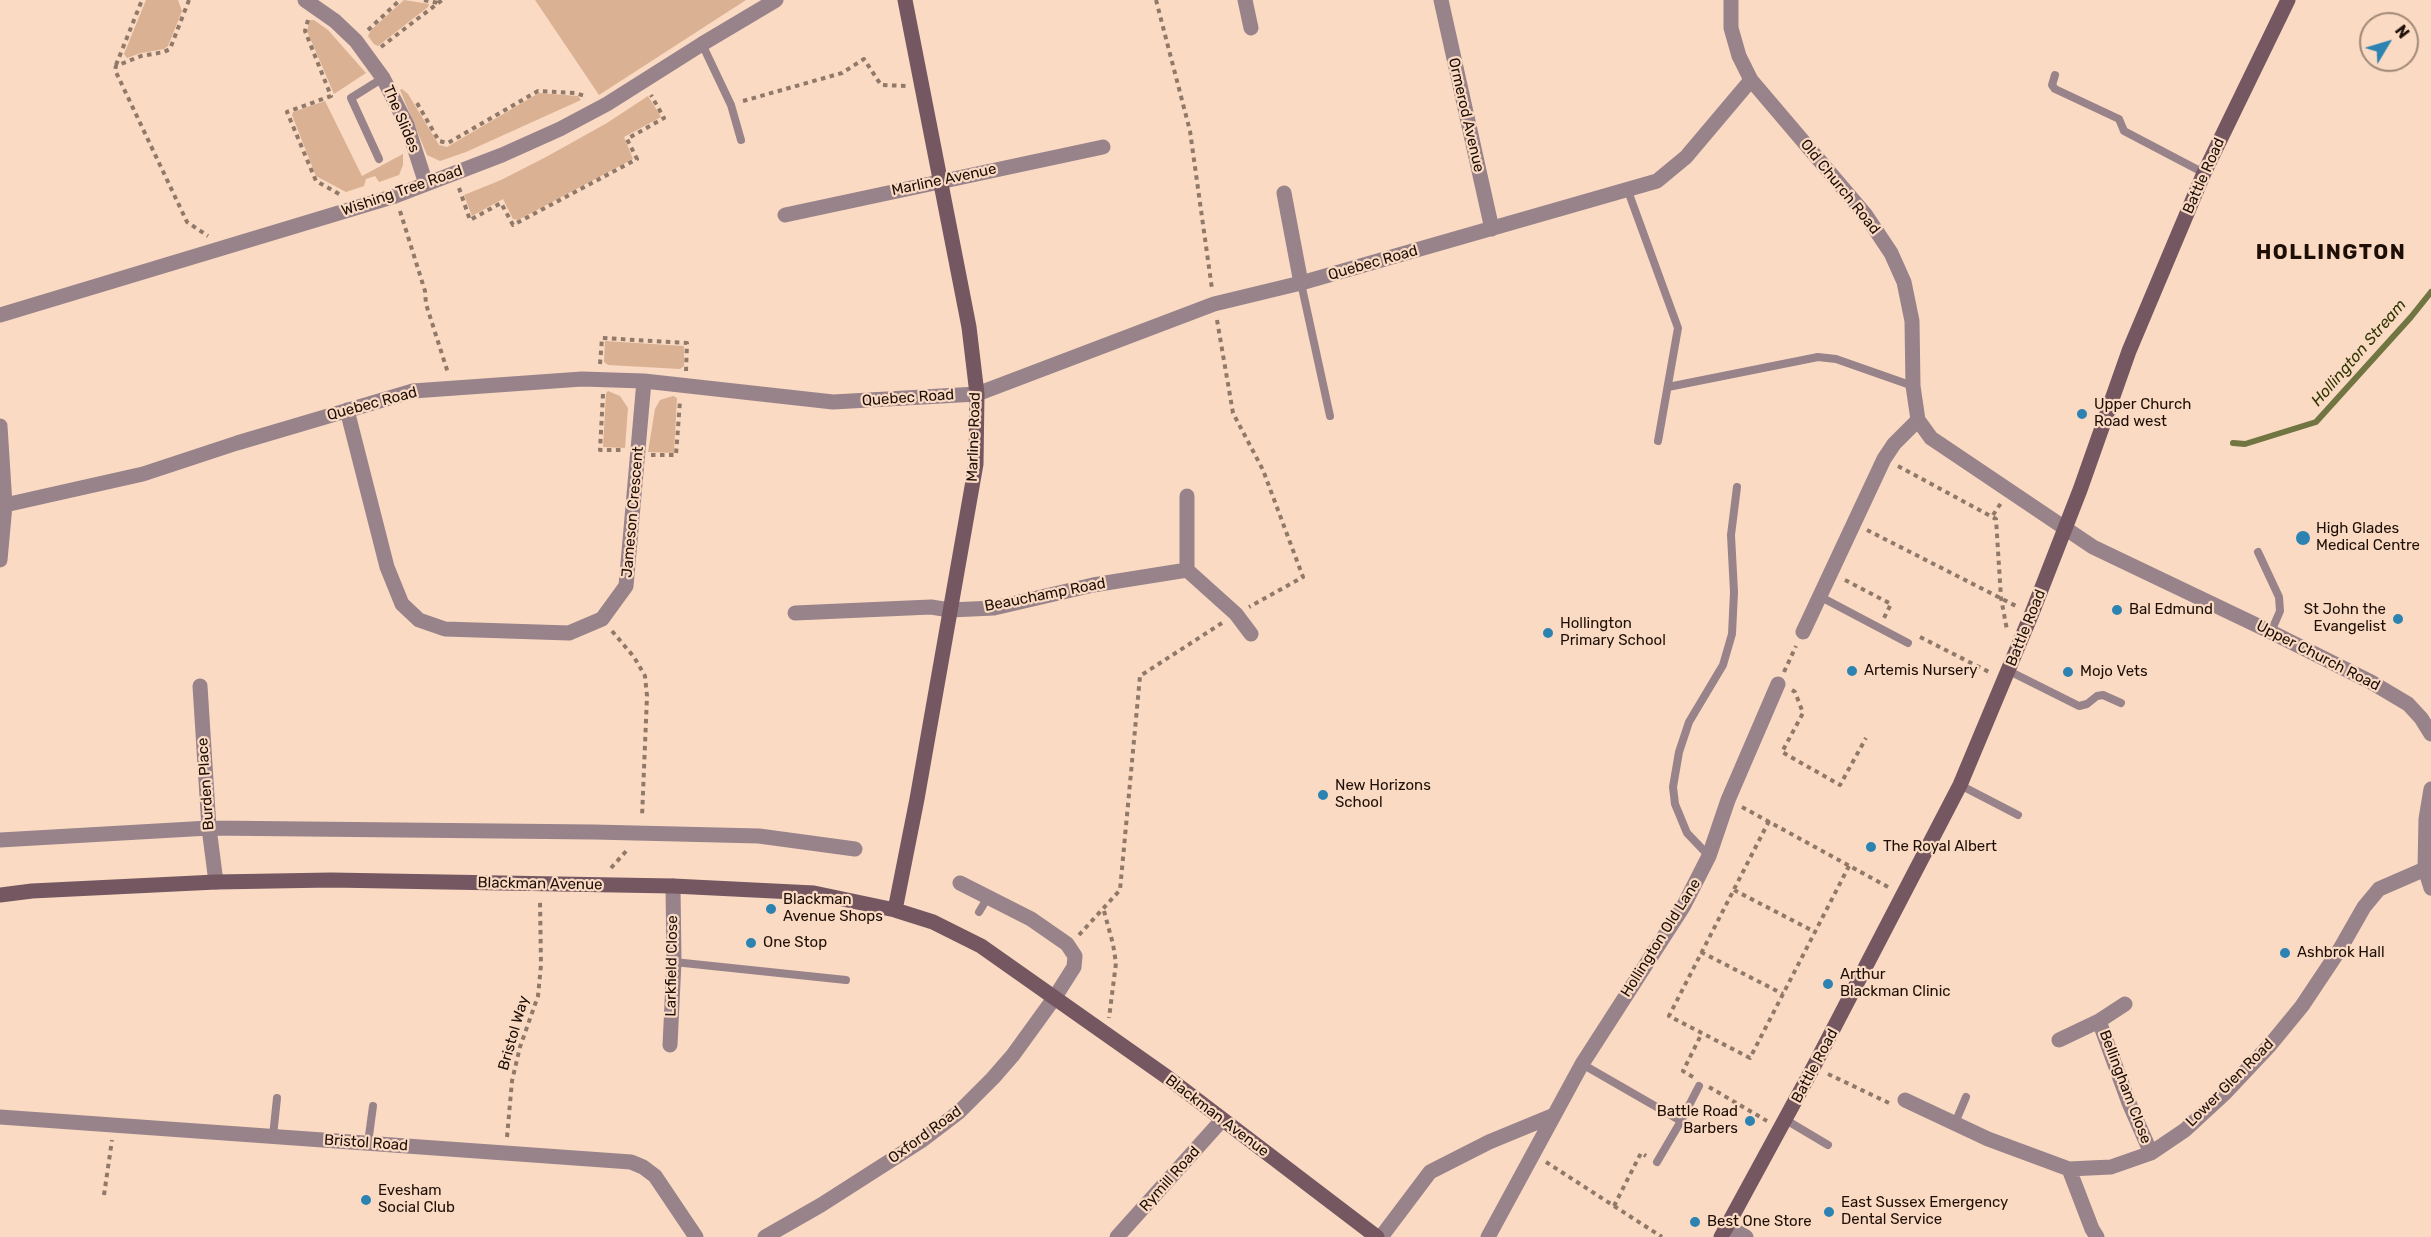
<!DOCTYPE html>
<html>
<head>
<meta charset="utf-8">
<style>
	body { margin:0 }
	#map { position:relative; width:2431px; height:1237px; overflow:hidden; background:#fadac3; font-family:Rubik,sans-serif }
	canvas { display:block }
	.north { position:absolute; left:2359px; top:12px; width:60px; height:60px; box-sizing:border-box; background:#fadac3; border:2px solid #a28977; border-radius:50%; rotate:52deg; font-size:16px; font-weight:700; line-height:24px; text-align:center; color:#1d0f06 }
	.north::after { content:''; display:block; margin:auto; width:21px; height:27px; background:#2c83b2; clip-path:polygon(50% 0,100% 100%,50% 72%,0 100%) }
</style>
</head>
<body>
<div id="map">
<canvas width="2431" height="1237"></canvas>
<div class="north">N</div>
</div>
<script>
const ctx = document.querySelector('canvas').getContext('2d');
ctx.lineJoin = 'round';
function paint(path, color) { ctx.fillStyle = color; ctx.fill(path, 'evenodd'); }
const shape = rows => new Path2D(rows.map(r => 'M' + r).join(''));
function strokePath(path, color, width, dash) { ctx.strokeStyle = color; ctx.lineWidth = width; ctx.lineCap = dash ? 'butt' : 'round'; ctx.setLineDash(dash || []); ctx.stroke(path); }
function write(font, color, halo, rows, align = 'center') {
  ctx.font = font + ' Rubik,sans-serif'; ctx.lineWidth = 4.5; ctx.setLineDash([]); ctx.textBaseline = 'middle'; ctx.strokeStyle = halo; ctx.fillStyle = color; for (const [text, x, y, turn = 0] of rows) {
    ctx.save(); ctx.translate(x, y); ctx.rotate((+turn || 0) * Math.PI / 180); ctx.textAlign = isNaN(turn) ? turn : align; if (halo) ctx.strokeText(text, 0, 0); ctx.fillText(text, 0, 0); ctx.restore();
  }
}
paint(shape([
	[146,0,178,0,182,11,168,46,164,49,141,53,127,58,124,54],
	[404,0,429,4,428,7,378,46,374,44,368,36,371,30],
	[535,0,746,0,599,95],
	[310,20,314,20,328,30,366,73,334,94,307,31],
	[402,89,408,94,439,145,447,147,539,93,578,96,581,100,466,152,440,161,427,155,400,90],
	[648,96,661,117,624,137,633,159,518,220,513,219,503,199,472,216,464,195,501,180,546,157,607,123],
	[325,101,362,176,403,154,403,165,399,175,379,182,375,176,366,179,364,186,346,192,316,176,292,115,293,112],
	[605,341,684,346,684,366,680,369,608,365,604,362],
	[608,391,620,396,628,408,625,448,603,447,606,393],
	[673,396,677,398,674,453,648,452,655,409,660,400]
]), '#dab193');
strokePath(shape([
	[2233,443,2245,444,2316,422,2411,317,2431,292]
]), '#717542', 6);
strokePath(shape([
	[189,0,170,49,164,52,141,56,116,66,115,70,187,222,208,236],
	[424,0,438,3],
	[1156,0,1190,131,1212,289],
	[308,20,305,31,331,96,287,112,316,181,341,195],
	[368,30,400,0],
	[381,47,442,0],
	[116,65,142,0],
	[743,101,842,73,864,59,881,85,906,86],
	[417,103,439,141,448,143,538,91,575,93,585,96],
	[459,188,470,220,501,203,513,225,637,159,627,139,664,118,651,95],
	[400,211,425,291,426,304,448,373],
	[1217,320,1233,413,1263,470,1303,577,1249,607],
	[600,364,602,338,687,343,686,371],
	[603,394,600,450,623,450],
	[651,455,676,455,680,401],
	[1898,466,1996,519,2001,598,2007,630],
	[1993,515,2001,503],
	[1867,530,2018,607],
	[1845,580,1891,604,1884,618],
	[612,631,634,657,645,676,647,696,642,817],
	[1920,637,1991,673],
	[1784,672,1796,646],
	[1792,690,1795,692,1803,713,1782,752,1840,785,1866,738],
	[1742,807,1888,887],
	[1769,821,1669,1016,1750,1058,1849,866],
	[611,868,628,849],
	[1734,890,1815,932],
	[1104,911,1113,944,1116,963,1109,1018],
	[1079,935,1120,890,1140,676,1222,623],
	[1701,952,1783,994],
	[1828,1074,1889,1103],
	[1693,1077,1683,1071,1702,1033],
	[1709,1087,1767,1121],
	[507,1137,512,1081,520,1047,538,996,541,965,540,900],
	[1546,1162,1662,1237],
	[104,1195,112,1140],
	[1614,1206,1641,1153,1646,1156]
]), '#907969', 4, [4.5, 4.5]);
strokePath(shape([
	[702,44,731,105,741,140],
	[2055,75,2052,85,2055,89,2119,119,2124,131,2204,173],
	[379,159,351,98,383,78],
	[1628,191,1678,328,1658,441],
	[1301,283,1330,416],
	[1668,387,1818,357,1836,359,1913,386],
	[2258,552,2279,597,2280,611,2271,632],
	[1819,596,1908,643],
	[2009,671,2079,706,2087,704,2097,696,2103,695,2121,703],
	[1960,785,2018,815],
	[1709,856,1687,833,1675,804,1673,787,1679,752,1689,722,1723,665,1732,634,1734,592,1731,535,1737,487],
	[979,912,988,897],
	[674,962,846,980],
	[1582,1064,1681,1121,1657,1162],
	[1786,1120,1828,1145],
	[1681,1121,1699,1086],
	[1955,1123,1966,1097],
	[273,1136,277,1098],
	[368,1143,373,1106]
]), '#98838a', 8);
strokePath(shape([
	[305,0,335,21,356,41,383,78,407,125,426,184],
	[1245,0,1251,28],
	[1441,0,1492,229],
	[1731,0,1731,28,1739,56,1751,80,1865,214,1891,253,1904,282,1912,321,1913,386,1918,420,1931,438,2093,547,2271,632,2371,682,2408,704,2421,718,2431,734],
	[1284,193,1301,283],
	[785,215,1103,147],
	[0,315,395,196,502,155,560,129,607,104,702,44,776,0],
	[347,410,387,567,402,604,419,620,445,629,569,633,602,619,626,586,644,381],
	[0,426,5,505,0,560],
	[5,505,143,474,237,443,413,391,582,379,644,381,833,402,977,394,1214,304,1301,283,1657,181,1686,157,1751,80],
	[1187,570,1236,614,1251,634],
	[795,613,931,607,950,610,994,608,1093,585,1187,570,1187,496],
	[1803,632,1884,459,1894,444,1918,420],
	[200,686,209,828,216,882],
	[2431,789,2426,819,2425,869,2431,888],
	[0,840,209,828,594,832,759,836,855,849],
	[2099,1021,2129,1103,2151,1153],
	[2059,1040,2099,1021,2125,1004],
	[670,1045,674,962,673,886],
	[1905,1100,1988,1139,2069,1169,2111,1167,2151,1153,2185,1130,2224,1094,2270,1045,2302,1006,2340,949,2364,907,2379,889,2425,869],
	[0,1117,631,1162,643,1167,655,1176,696,1237],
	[2069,1169,2092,1229,2097,1237],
	[1727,1226,1746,1237],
	[765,1237,821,1205,921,1141,959,1112,993,1078,1013,1055,1055,997,1074,967,1075,956,1067,944,1031,919,960,883],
	[1117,1237,1222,1120],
	[1381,1237,1430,1172,1489,1142,1552,1116],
	[1488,1237,1582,1064,1683,907,1709,856,1728,800,1778,684]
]), '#98838a', 15);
strokePath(shape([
	[0,895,32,891,216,882,331,880,673,886,814,893,895,910,933,922,981,946,1167,1077,1377,1237],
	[895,910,917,799,976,464,977,394,969,327,905,0],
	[1721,1237,1814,1066,1960,785,2032,613,2080,490,2129,351,2204,173,2288,0]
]), '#745761', 15);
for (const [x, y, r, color] of [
	[2082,414,6,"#2c83b2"],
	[2303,538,8,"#2c83b2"],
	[2117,610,6,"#2c83b2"],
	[2398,619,6,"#2c83b2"],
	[1548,633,6,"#2c83b2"],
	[1852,671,6,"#2c83b2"],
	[2068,672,6,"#2c83b2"],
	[1323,795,6,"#2c83b2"],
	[1871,847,6,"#2c83b2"],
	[771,909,6,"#2c83b2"],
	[751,943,6,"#2c83b2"],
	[2285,953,6,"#2c83b2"],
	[1828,984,6,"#2c83b2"],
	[1750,1121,6,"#2c83b2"],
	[366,1200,6,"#2c83b2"],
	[1829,1212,6,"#2c83b2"],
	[1695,1222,6,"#2c83b2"]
]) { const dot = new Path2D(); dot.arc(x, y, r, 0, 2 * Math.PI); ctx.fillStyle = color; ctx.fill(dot); strokePath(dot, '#fadac3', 2); }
write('15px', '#1d0f06', '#fadac3', [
	["Ormerod Avenue",1466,115,77],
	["The Slides",401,119,67],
	["Battle Road",2204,176,-66],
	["Marline Avenue",944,180,-12],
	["Old Church Road",1840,187,51],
	["Wishing Tree Road",402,191,-19],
	["Quebec Road",1373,263,-16],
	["Quebec Road",908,398,-4],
	["Quebec Road",372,404,-15],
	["Marline Road",974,437,-88],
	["Jameson Crescent",633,512,-85],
	["Beauchamp Road",1045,595,-11],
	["Battle Road",2026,628,-68],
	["Upper Church Road",2318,656,27],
	["Burden Place",206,784,-94],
	["Blackman Avenue",540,884,1],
	["Hollington Old Lane",1661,938,-58],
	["Larkfield Close",672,966,-89],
	["Bristol Way",514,1033,-74],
	["Battle Road",1815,1066,-62],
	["Lower Glen Road",2230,1083,-45],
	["Bellingham Close",2125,1087,69],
	["Blackman Avenue",1217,1116,37],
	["Oxford Road",925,1135,-36],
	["Bristol Road",366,1143,4],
	["Rymill Road",1170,1179,-48]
]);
write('15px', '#1d0f06', '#fadac3', [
	["Upper Church",2094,405],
	["Road west",2094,422],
	["High Glades",2316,529],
	["Medical Centre",2316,546],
	["Bal Edmund",2129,610],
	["St John the",2386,610,"right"],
	["Evangelist",2386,627,"right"],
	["Hollington",1560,624],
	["Primary School",1560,641],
	["Artemis Nursery",1864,671],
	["Mojo Vets",2080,672],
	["New Horizons",1335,786],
	["School",1335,803],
	["The Royal Albert",1883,847],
	["Blackman",783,900],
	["Avenue Shops",783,917],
	["One Stop",763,943],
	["Ashbrok Hall",2297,953],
	["Arthur",1840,975],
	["Blackman Clinic",1840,992],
	["Battle Road",1738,1112,"right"],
	["Barbers",1738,1129,"right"],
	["Evesham",378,1191],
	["Social Club",378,1208],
	["East Sussex Emergency",1841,1203],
	["Dental Service",1841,1220],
	["Best One Store",1707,1222]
], 'left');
write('italic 16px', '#303700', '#fadac3', [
	["Hollington Stream",2359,353,-49]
]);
ctx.letterSpacing = '1.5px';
write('bold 21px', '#1d0f06', '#fadac3', [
	["HOLLINGTON",2331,253]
]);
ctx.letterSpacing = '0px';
</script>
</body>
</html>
